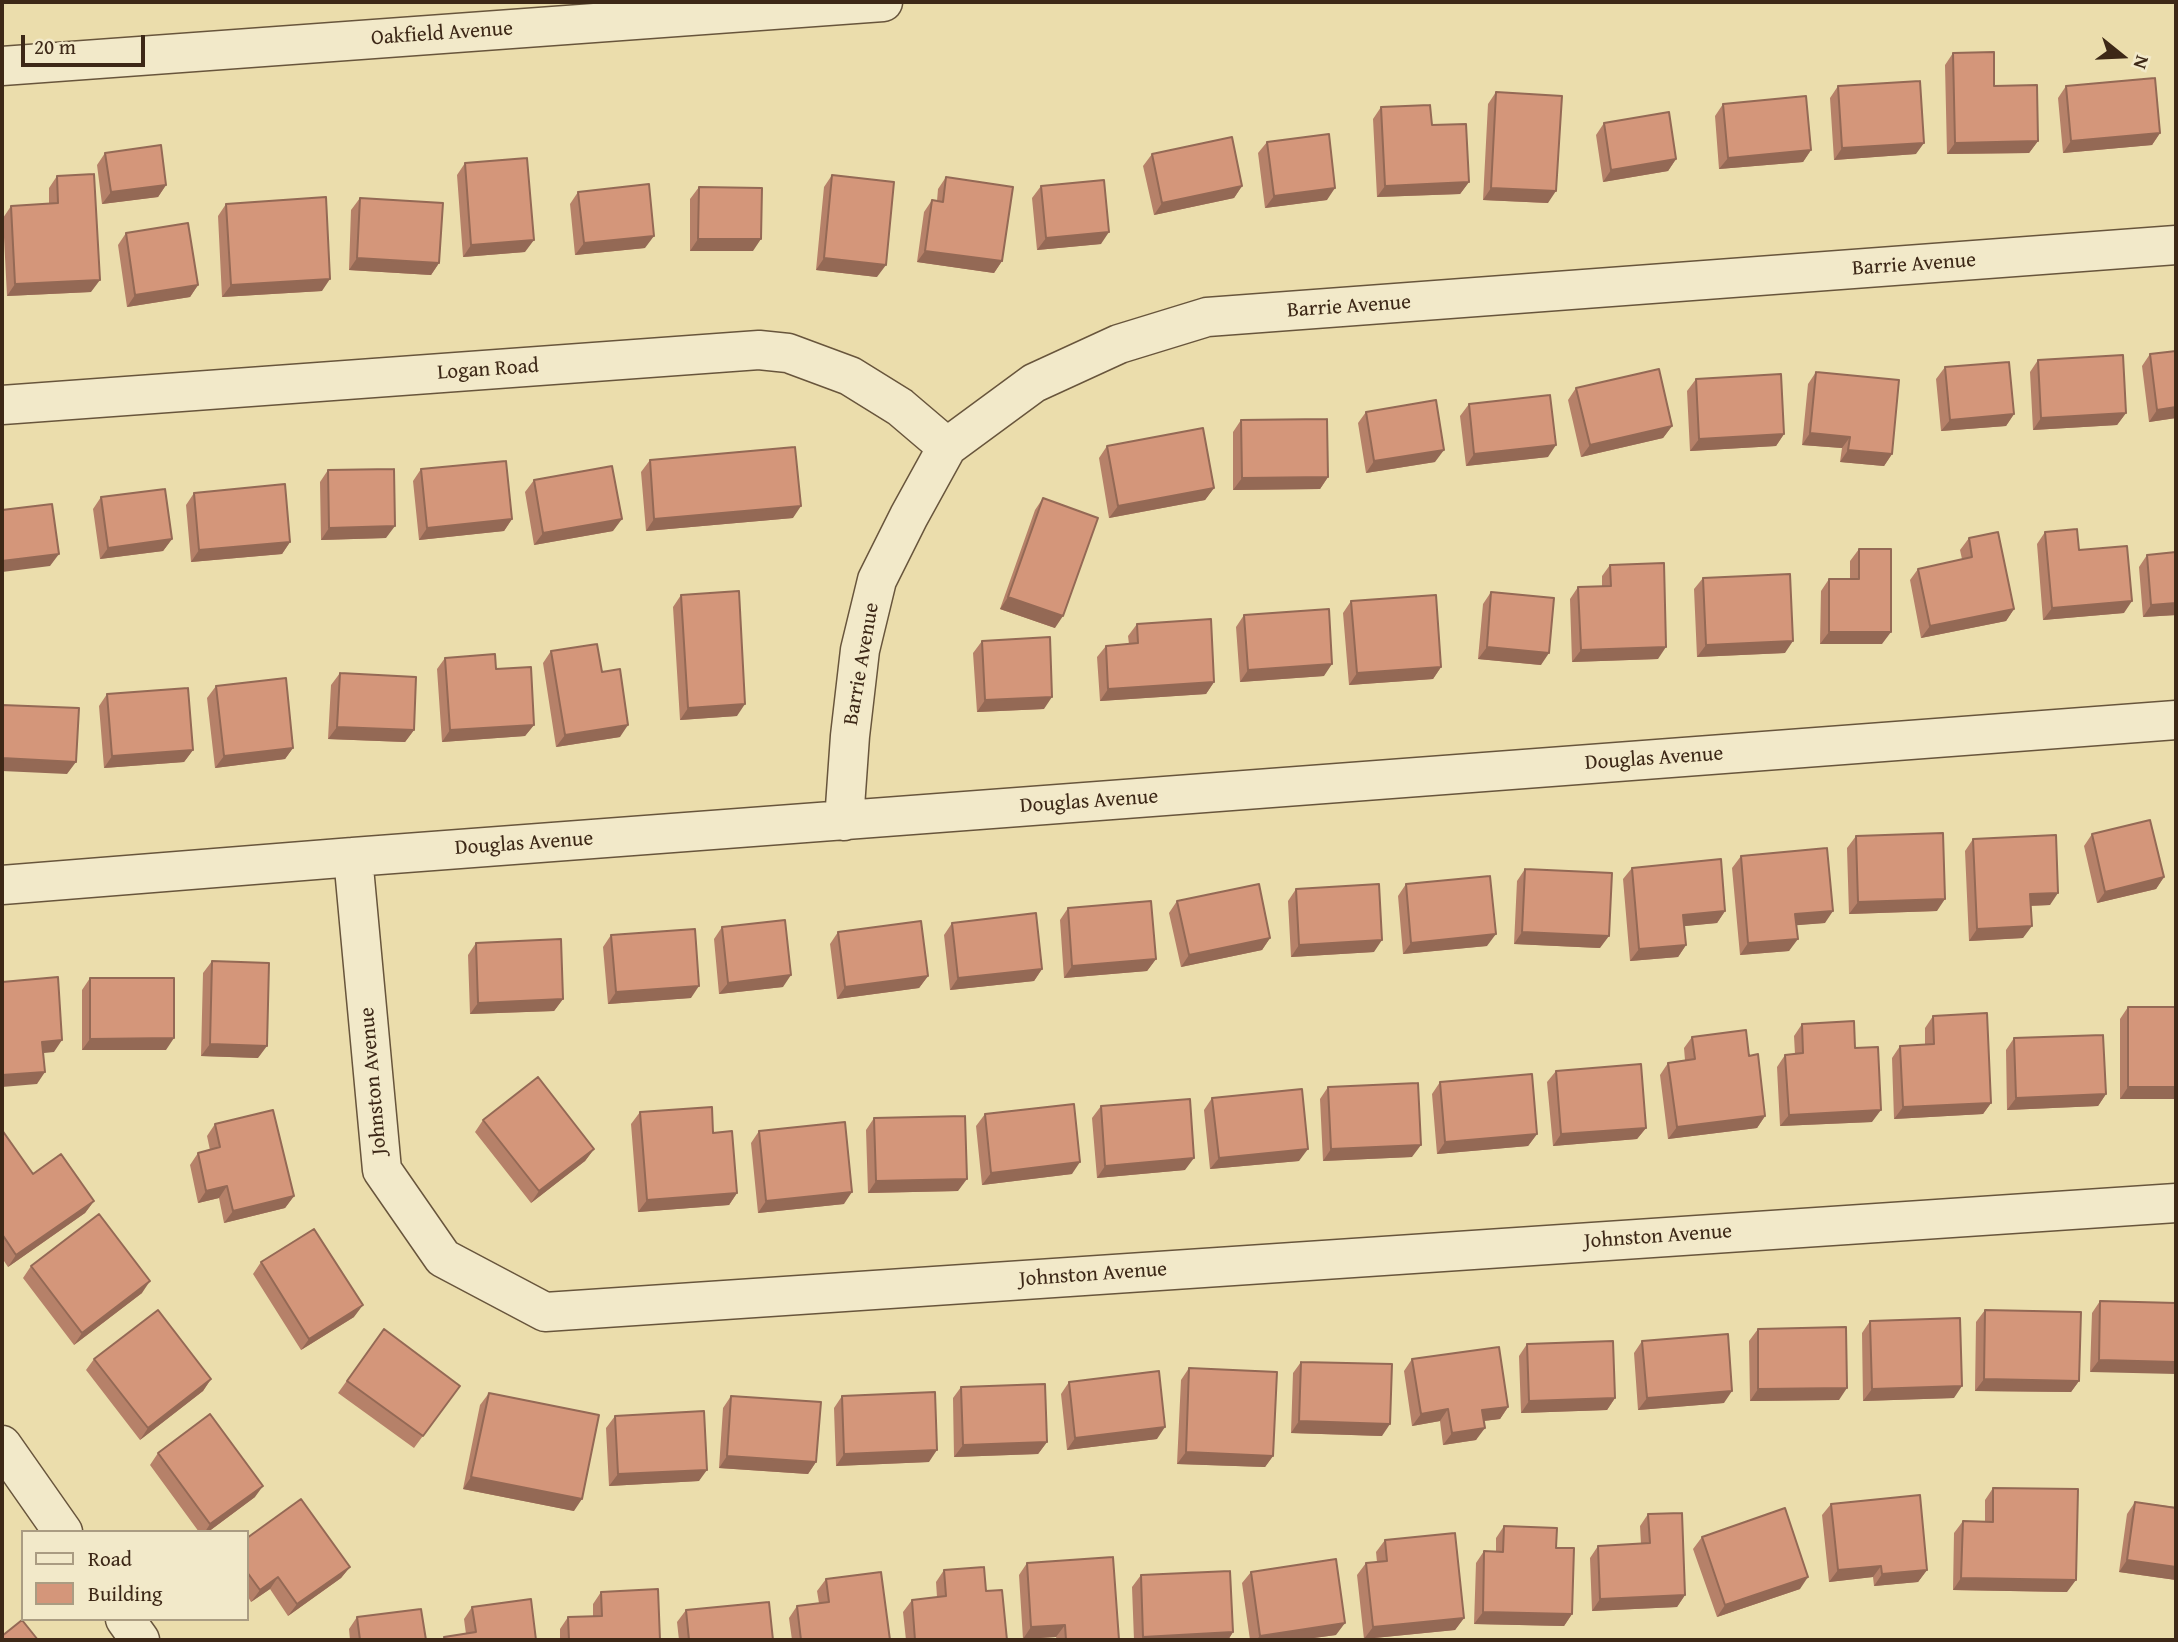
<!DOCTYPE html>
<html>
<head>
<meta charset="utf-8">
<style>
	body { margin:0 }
	#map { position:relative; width:2178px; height:1642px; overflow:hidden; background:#ebddac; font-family:"Gentium Book Plus",serif }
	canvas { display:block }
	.frame { position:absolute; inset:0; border:4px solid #3d2817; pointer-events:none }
	.legend { position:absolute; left:21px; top:1530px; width:228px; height:91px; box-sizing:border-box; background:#f2e9c9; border:2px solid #aa9c82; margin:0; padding:9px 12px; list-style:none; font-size:21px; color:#3d2817 }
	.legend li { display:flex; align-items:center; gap:14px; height:35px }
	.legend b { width:35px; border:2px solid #aa9c82 }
	.north { position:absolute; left:2087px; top:21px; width:70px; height:70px; -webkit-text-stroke:5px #f2e9c9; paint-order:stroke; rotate:108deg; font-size:19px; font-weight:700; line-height:28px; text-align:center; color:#3d2817 }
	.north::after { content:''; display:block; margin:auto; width:24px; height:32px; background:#3d2817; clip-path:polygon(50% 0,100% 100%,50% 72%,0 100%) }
	.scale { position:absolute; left:21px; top:35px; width:124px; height:32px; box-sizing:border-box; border:4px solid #3d2817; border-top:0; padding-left:9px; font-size:21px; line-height:24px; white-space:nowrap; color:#3d2817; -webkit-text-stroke:5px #f2e9c9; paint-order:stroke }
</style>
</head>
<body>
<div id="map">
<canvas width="2178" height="1642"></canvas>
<div class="frame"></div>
<ul class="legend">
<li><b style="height:9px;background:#f2e9c9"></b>Road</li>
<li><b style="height:19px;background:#d4967a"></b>Building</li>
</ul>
<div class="north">N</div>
<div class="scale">20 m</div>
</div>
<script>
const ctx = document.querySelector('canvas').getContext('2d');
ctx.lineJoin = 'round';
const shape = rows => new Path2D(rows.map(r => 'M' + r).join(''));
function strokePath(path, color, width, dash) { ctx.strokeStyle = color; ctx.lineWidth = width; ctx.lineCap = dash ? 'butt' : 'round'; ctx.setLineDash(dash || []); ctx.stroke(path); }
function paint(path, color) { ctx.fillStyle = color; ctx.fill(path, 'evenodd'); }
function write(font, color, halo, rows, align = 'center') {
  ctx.font = font + ' "Gentium Book Plus",serif'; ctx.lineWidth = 6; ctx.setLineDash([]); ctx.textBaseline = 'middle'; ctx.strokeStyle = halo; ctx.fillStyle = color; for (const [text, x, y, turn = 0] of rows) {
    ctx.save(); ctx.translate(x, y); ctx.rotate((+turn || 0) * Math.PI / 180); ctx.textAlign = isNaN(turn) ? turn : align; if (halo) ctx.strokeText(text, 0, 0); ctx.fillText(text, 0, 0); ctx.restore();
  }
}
const minor = shape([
	[2,66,883,2],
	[2,405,759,350,788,353,850,376,900,407,947,447],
	[844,821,850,736,860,650,877,580,909,516,947,447,1034,383,1119,344,1207,317,2176,245],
	[353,857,382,1170,443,1258,545,1312,2176,1203],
	[2,885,353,857,2176,720],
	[2,1445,63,1532],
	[125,1619,140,1640]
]);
strokePath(minor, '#68553c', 41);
strokePath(minor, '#f2e9c9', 38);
paint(shape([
	[1953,53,1994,86,2038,141,2029,153,1947,154,1945,65],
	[1838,86,1916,154,1834,160,1830,98],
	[2066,86,2160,133,2152,145,2063,153,2058,98],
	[1496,92,1548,203,1483,200,1488,104],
	[1723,104,1811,150,1803,162,1719,169,1715,116],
	[1381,107,1432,125,1469,182,1460,194,1377,197,1373,119],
	[1604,123,1676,159,1668,171,1603,182,1596,135],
	[1267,142,1327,200,1265,208,1258,153],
	[105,153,166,185,158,197,102,204,97,165],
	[1152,154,1242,186,1234,198,1154,215,1143,166],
	[465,163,525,252,463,257,457,175],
	[832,175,877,277,816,270,824,187],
	[57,176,91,292,7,296,3,218,11,206,49,204,49,188],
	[946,177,1002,261,994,273,917,262,924,212,932,200,937,201,938,189],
	[1041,186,1101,244,1037,250,1032,198],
	[699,187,753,251,690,251,690,199],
	[578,192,645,248,575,255,570,204],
	[360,198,439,263,431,275,349,270,351,210],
	[226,204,322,291,222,297,218,216],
	[126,233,198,285,190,297,127,307,118,245],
	[2150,354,2176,418,2149,422,2142,366],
	[2038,360,2126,413,2117,425,2033,430,2030,372],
	[1945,367,2014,414,2006,426,1941,431,1936,379],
	[1816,372,1892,454,1884,466,1840,462,1842,448,1802,445,1808,384],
	[1696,379,1784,434,1776,446,1690,451,1687,391],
	[1576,388,1672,426,1663,438,1581,457,1568,400],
	[1469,404,1548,457,1466,466,1460,416],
	[1366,412,1435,462,1366,473,1358,423],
	[1241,420,1328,477,1320,489,1233,490,1233,432],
	[1107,446,1214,488,1205,500,1109,518,1099,458],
	[650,460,793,518,646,531,641,472],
	[421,469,512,519,504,531,419,540,413,481],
	[328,470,386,538,321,540,320,482],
	[534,480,613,531,534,545,525,492],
	[194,493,290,542,282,554,191,562,186,505],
	[101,497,172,539,163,551,100,559,93,509],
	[1043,498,1055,628,1000,609,1035,510],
	[2045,532,2079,550,2124,613,2043,620,2037,544],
	[1969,538,2014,609,2006,621,1921,638,1910,580,1918,569,1962,559,1960,550],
	[1859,549,1882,644,1820,644,1821,591,1829,579,1850,579,1850,561],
	[2147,555,2176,615,2143,617,2139,567],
	[1610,565,1658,659,1572,662,1570,599,1578,587,1602,586,1602,576],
	[1703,578,1785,653,1697,657,1694,589],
	[1491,592,1541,665,1478,659,1483,604],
	[681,595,737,716,680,720,673,607],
	[1351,601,1441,667,1433,679,1349,685,1343,613],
	[1244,615,1324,676,1240,682,1236,627],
	[1137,624,1214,682,1206,694,1100,701,1097,657,1106,646,1129,644,1128,636],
	[982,641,1044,709,977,712,973,653],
	[551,651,602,672,620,737,556,747,543,663],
	[445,658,534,725,525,736,442,742,437,669],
	[340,673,414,730,405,742,328,739,331,685],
	[216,686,293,748,285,759,215,768,207,698],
	[107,694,193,750,184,762,104,768,99,706],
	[2092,834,2164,877,2156,889,2097,903,2084,846],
	[1856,836,1937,911,1849,914,1847,848],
	[1973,839,2050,905,2031,906,2023,938,1969,941,1965,851],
	[1741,856,1825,923,1796,925,1789,951,1740,955,1732,868],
	[1632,868,1725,911,1717,923,1684,926,1686,945,1678,957,1630,961,1623,879],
	[1525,869,1600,948,1514,944,1517,881],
	[1406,884,1487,946,1403,954,1398,896],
	[1296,889,1374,952,1291,957,1288,901],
	[1177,901,1270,938,1262,950,1181,967,1169,913],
	[1068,908,1156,959,1147,971,1064,978,1060,920],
	[952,923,1042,969,1034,981,950,990,944,935],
	[722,927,783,987,719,994,714,939],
	[838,932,928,976,919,988,837,999,830,944],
	[611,935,691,998,608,1004,603,947],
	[476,943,563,999,554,1011,470,1014,468,955],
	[212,961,258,1058,201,1056,203,973],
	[90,978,166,1050,82,1050,82,990],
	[2128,1007,2176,1007,2176,1099,2120,1099,2120,1019],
	[1933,1016,1991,1103,1983,1114,1894,1119,1892,1058,1900,1046,1925,1045,1925,1028],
	[1802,1024,1872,1122,1780,1126,1777,1067,1785,1055,1795,1054,1794,1036],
	[1692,1037,1765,1116,1757,1128,1668,1139,1660,1075,1668,1063,1685,1060,1684,1048],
	[2014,1038,2106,1094,2098,1106,2007,1110,2006,1050],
	[1556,1071,1646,1128,1637,1139,1553,1146,1547,1082],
	[1440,1082,1537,1134,1528,1146,1437,1154,1432,1094],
	[1328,1087,1412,1157,1323,1161,1320,1099],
	[1212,1098,1299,1161,1210,1169,1204,1110],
	[1101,1106,1185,1170,1097,1178,1092,1118],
	[640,1112,713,1133,737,1193,729,1205,638,1212,631,1124],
	[985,1114,1072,1174,982,1185,976,1126],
	[874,1118,958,1191,868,1193,866,1130],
	[483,1120,594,1149,585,1161,531,1203,475,1132],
	[215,1124,294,1196,285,1208,224,1223,219,1198,198,1203,190,1165,198,1153,210,1150,207,1136],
	[2,1130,33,1174,94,1201,85,1213,8,1267,2,1258],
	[759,1131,844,1204,758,1213,751,1143],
	[261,1262,354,1317,301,1350,253,1274],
	[31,1266,142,1293,74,1345,23,1278],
	[2100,1301,2176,1303,2090,1372,2092,1313],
	[1985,1310,2079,1381,2071,1392,1975,1391,1976,1322],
	[1870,1321,1954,1398,1863,1401,1862,1333],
	[384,1329,460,1386,414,1448,338,1393],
	[1758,1329,1839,1400,1750,1401,1749,1341],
	[1642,1341,1724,1403,1638,1410,1634,1353],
	[1527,1344,1615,1398,1607,1410,1521,1413,1519,1356],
	[94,1359,211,1379,203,1391,140,1440,86,1370],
	[1412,1359,1508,1407,1500,1419,1484,1421,1476,1440,1443,1445,1440,1421,1412,1426,1404,1371],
	[1301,1362,1382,1436,1291,1433,1293,1373],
	[1189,1368,1273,1456,1265,1467,1177,1464,1181,1380],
	[1069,1382,1157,1439,1067,1450,1061,1394],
	[961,1387,1047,1442,1038,1454,954,1457,953,1398],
	[489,1393,574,1511,463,1489,480,1405],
	[731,1396,816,1462,808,1474,719,1468,723,1408],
	[842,1396,929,1462,836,1466,834,1408],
	[615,1416,699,1481,609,1486,606,1428],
	[158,1453,255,1497,208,1532,199,1532,150,1465],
	[1993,1488,2067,1592,1953,1590,1954,1533,1963,1521,1985,1522,1985,1500],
	[2135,1502,2176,1507,2176,1503,2176,1580,2119,1572,2127,1514],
	[1831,1504,1927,1570,1918,1582,1874,1586,1873,1577,1829,1582,1822,1515],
	[1648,1514,1685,1595,1677,1607,1592,1611,1590,1558,1598,1546,1641,1544,1640,1526],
	[1504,1526,1556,1548,1572,1614,1564,1626,1474,1624,1476,1563,1484,1551,1496,1552,1496,1538],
	[1702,1537,1800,1589,1717,1617,1693,1549],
	[247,1538,350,1567,341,1578,288,1616,270,1589,251,1602,247,1595],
	[1385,1540,1464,1618,1455,1630,1364,1639,1357,1575,1366,1563,1377,1562,1376,1552],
	[1027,1563,1119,1640,1057,1640,1056,1637,1023,1639,1019,1575],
	[944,1570,986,1591,1007,1640,906,1640,903,1612,912,1600,937,1597,936,1582],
	[1251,1572,1336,1635,1299,1640,1250,1640,1242,1583],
	[1141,1575,1233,1632,1228,1640,1134,1640,1132,1587],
	[826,1579,890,1640,792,1640,789,1618,797,1606,819,1603,817,1591],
	[601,1592,660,1640,560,1640,560,1629,568,1617,593,1616,593,1604],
	[472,1607,536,1640,442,1640,444,1637,466,1634,464,1619],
	[686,1610,773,1640,679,1640,677,1622],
	[357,1617,426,1640,350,1640,349,1629]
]), '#b68169');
paint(shape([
	[2160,133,2152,145,2063,153,2071,141],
	[2038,141,2029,153,1947,154,1955,143],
	[1924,143,1916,154,1834,160,1842,148],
	[1811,150,1803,162,1719,169,1728,158],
	[1676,159,1668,171,1603,182,1611,170],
	[1469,182,1460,194,1377,197,1385,186],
	[166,185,158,197,102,204,111,192],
	[1242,186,1234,198,1154,215,1162,203],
	[1335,188,1327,200,1265,208,1274,196],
	[1491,188,1556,191,1548,203,1483,200],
	[1109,232,1101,244,1037,250,1046,238],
	[654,236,645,248,575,255,584,243],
	[698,239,761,239,753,251,690,251],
	[534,240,525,252,463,257,471,245],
	[925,251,1002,261,994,273,917,262],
	[357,258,439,263,431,275,349,270],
	[824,258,886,265,877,277,816,270],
	[330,279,322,291,222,297,231,285],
	[100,280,91,292,7,296,15,284],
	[198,285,190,297,127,307,135,295],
	[2176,407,2176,418,2149,422,2157,410],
	[2126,413,2117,425,2033,430,2041,418],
	[2014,414,2006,426,1941,431,1950,420],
	[1672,426,1663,438,1581,457,1590,445],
	[1810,433,1850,437,1842,448,1802,445],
	[1784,434,1776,446,1690,451,1699,439],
	[1556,445,1548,457,1466,466,1474,454],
	[1444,450,1435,462,1366,473,1374,461],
	[1848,450,1892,454,1884,466,1840,462],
	[1328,477,1320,489,1233,490,1242,478],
	[1214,488,1205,500,1109,518,1118,506],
	[801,506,793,518,646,531,654,519],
	[512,519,504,531,419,540,427,528],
	[622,519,613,531,534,545,543,533],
	[395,526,386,538,321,540,329,528],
	[172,539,163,551,100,559,108,548],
	[290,542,282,554,191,562,199,550],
	[59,554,50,566,2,572,2,561],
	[1008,597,1063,616,1055,628,1000,609],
	[2132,601,2124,613,2043,620,2052,608],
	[2176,603,2176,615,2143,617,2151,605],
	[2014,609,2006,621,1921,638,1930,626],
	[1829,632,1891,632,1882,644,1820,644],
	[1793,641,1785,653,1697,657,1706,645],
	[1487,647,1549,653,1541,665,1478,659],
	[1666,647,1658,659,1572,662,1581,650],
	[1332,664,1324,676,1240,682,1248,670],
	[1441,667,1433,679,1349,685,1357,673],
	[1214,682,1206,694,1100,701,1108,689],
	[1052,697,1044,709,977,712,985,700],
	[745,704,737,716,680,720,688,708],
	[534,725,525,736,442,742,450,730],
	[628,725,620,737,556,747,565,735],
	[337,727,414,730,405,742,328,739],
	[293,748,285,759,215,768,224,756],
	[193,750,184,762,104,768,112,756],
	[2,758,76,762,67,774,2,771],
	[2164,877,2156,889,2097,903,2105,892],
	[2058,893,2050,905,2022,906,2030,894],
	[1945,899,1937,911,1849,914,1858,902],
	[1725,911,1717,923,1675,927,1683,915],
	[1833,911,1825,923,1787,926,1795,914],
	[2032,926,2023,938,1969,941,1977,929],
	[1522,932,1609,936,1600,948,1514,944],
	[1496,934,1487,946,1403,954,1411,943],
	[1270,938,1262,950,1181,967,1189,955],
	[1798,939,1789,951,1740,955,1748,943],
	[1382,940,1374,952,1291,957,1299,945],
	[1686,945,1678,957,1630,961,1639,949],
	[1156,959,1147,971,1064,978,1072,966],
	[1042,969,1034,981,950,990,958,978],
	[791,975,783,987,719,994,728,983],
	[928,976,919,988,837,999,845,987],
	[699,986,691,998,608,1004,616,992],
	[563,999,554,1011,470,1014,478,1003],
	[174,1038,166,1050,82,1050,90,1039],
	[62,1040,54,1052,34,1054,42,1042],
	[210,1044,267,1046,258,1058,201,1056],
	[45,1072,37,1084,2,1087,2,1075],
	[2128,1087,2176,1087,2176,1099,2120,1099],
	[2106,1094,2098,1106,2007,1110,2016,1098],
	[1991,1103,1983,1114,1894,1119,1903,1107],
	[1881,1110,1872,1122,1780,1126,1789,1115],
	[1765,1116,1757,1128,1668,1139,1677,1127],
	[1646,1128,1637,1139,1553,1146,1561,1134],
	[1537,1134,1528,1146,1437,1154,1445,1142],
	[1421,1145,1412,1157,1323,1161,1331,1149],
	[594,1149,585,1161,531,1203,539,1191],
	[1308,1149,1299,1161,1210,1169,1219,1158],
	[1194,1158,1185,1170,1097,1178,1105,1166],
	[1080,1162,1072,1174,982,1185,991,1173],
	[967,1179,958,1191,868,1193,876,1181],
	[227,1186,219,1198,198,1203,206,1191],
	[852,1192,844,1204,758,1213,766,1201],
	[737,1193,729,1205,638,1212,647,1200],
	[294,1196,285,1208,224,1223,233,1211],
	[94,1201,85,1213,8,1267,16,1255],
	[150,1281,142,1293,74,1345,82,1333],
	[363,1305,354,1317,301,1350,309,1339],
	[2099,1360,2176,1362,2176,1374,2090,1372],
	[211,1379,203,1391,140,1440,148,1428],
	[1984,1379,2079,1381,2071,1392,1975,1391],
	[1962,1386,1954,1398,1863,1401,1872,1389],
	[1847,1388,1839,1400,1750,1401,1758,1389],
	[1732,1391,1724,1403,1638,1410,1647,1398],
	[1615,1398,1607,1410,1521,1413,1529,1401],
	[1508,1407,1500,1419,1474,1422,1482,1410],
	[1448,1409,1440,1421,1412,1426,1421,1414],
	[1299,1421,1390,1424,1382,1436,1291,1433],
	[1165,1427,1157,1439,1067,1450,1075,1438],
	[1485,1428,1476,1440,1443,1445,1452,1433],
	[1047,1442,1038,1454,954,1457,963,1445],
	[937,1450,929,1462,836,1466,844,1454],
	[1186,1452,1273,1456,1265,1467,1177,1464],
	[727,1456,816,1462,808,1474,719,1468],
	[707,1470,699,1481,609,1486,618,1474],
	[471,1477,582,1499,574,1511,463,1489],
	[263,1486,255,1497,208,1532,205,1532,210,1524],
	[2127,1560,2176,1567,2176,1580,2119,1572],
	[1881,1566,1873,1577,1829,1582,1838,1570],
	[350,1567,341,1578,288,1616,297,1604],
	[1927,1570,1918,1582,1874,1586,1882,1574],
	[278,1577,270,1589,251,1602,260,1590],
	[1808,1577,1800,1589,1717,1617,1725,1605],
	[1961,1578,2076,1580,2067,1592,1953,1590],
	[1685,1595,1677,1607,1592,1611,1600,1599],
	[1483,1612,1572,1614,1564,1626,1474,1624],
	[1464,1618,1455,1630,1364,1639,1373,1627],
	[1345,1623,1336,1635,1299,1640,1256,1640,1260,1636],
	[1065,1625,1056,1637,1023,1639,1031,1627],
	[1233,1632,1228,1640,1141,1640,1143,1637]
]), '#946955');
const building = shape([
	[1994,52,1994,86,2037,85,2038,141,1955,143,1953,53,1994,52],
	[2155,78,2160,133,2071,141,2066,86,2155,78],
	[1920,81,1924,143,1842,148,1838,86,1920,81],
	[1496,92,1562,96,1556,191,1491,188,1496,92],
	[1806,96,1811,150,1728,158,1723,104,1806,96],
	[1430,105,1432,125,1466,124,1469,182,1385,186,1381,107,1430,105],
	[1669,112,1676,159,1611,170,1604,123,1669,112],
	[1329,134,1335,188,1274,196,1267,142,1329,134],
	[1232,137,1242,186,1162,203,1152,154,1232,137],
	[161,145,166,185,111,192,105,153,161,145],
	[527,158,534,240,471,245,465,163,527,158],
	[94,174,100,280,15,284,11,206,58,203,57,176,94,174],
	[832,175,894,182,886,265,824,258,832,175],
	[946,177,1013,187,1002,261,925,251,932,200,943,202,946,177],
	[1104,180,1109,232,1046,238,1041,186,1104,180],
	[649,184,654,236,584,243,578,192,649,184],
	[699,187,762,188,761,239,698,239,699,187],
	[326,197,330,279,231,285,226,204,326,197],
	[360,198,443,203,439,263,357,258,360,198],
	[188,223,198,285,135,295,126,233,188,223],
	[2176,351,2176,407,2157,410,2150,354,2176,351],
	[2123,355,2126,413,2041,418,2038,360,2123,355],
	[2009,362,2014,414,1950,420,1945,367,2009,362],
	[1659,369,1672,426,1590,445,1576,388,1659,369],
	[1816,372,1899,380,1892,454,1848,450,1850,437,1810,433,1816,372],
	[1781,374,1784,434,1699,439,1696,379,1781,374],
	[1550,395,1556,445,1474,454,1469,404,1550,395],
	[1436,400,1444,450,1374,461,1366,412,1436,400],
	[1327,419,1328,477,1242,478,1241,420,1327,419],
	[1203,428,1214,488,1118,506,1107,446,1203,428],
	[795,447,801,506,654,519,650,460,795,447],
	[506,461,512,519,427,528,421,469,506,461],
	[612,466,622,519,543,533,534,480,612,466],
	[394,469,395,526,329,528,328,470,394,469],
	[285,484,290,542,199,550,194,493,285,484],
	[165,489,172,539,108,548,101,497,165,489],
	[1043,498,1098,518,1063,616,1008,597,1043,498],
	[52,504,59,554,2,561,2,510,52,504],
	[2077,529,2079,550,2127,546,2132,601,2052,608,2045,532,2077,529],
	[1998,532,2014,609,1930,626,1918,569,1972,557,1969,538,1998,532],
	[1859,549,1891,549,1891,632,1829,632,1829,579,1859,579,1859,549],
	[2176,552,2176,603,2151,605,2147,555,2176,552],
	[1664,563,1666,647,1581,650,1578,587,1611,586,1610,565,1664,563],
	[1790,574,1793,641,1706,645,1703,578,1790,574],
	[739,591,745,704,688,708,681,595,739,591],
	[1491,592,1554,598,1549,653,1487,647,1491,592],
	[1436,595,1441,667,1357,673,1351,601,1436,595],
	[1329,609,1332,664,1248,670,1244,615,1329,609],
	[1211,619,1214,682,1108,689,1106,646,1138,643,1137,624,1211,619],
	[1050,637,1052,697,985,700,982,641,1050,637],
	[597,644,602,672,620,669,628,725,565,735,551,651,597,644],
	[495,654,496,669,531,667,534,725,450,730,445,658,495,654],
	[340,673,416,677,414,730,337,727,340,673],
	[286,678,293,748,224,756,216,686,286,678],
	[188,688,193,750,112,756,107,694,188,688],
	[2,705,79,708,76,762,2,758,2,705],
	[2150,820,2164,877,2105,892,2092,834,2150,820],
	[1943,833,1945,899,1858,902,1856,836,1943,833],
	[2056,835,2058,893,2030,894,2032,926,1977,929,1973,839,2056,835],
	[1827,848,1833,911,1795,914,1798,939,1748,943,1741,856,1827,848],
	[1721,859,1725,911,1683,915,1686,945,1639,949,1632,868,1721,859],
	[1525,869,1612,873,1609,936,1522,932,1525,869],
	[1490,876,1496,934,1411,943,1406,884,1490,876],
	[1259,884,1270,938,1189,955,1177,901,1259,884],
	[1379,884,1382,940,1299,945,1296,889,1379,884],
	[1151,901,1156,959,1072,966,1068,908,1151,901],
	[1036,913,1042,969,958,978,952,923,1036,913],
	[785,920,791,975,728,983,722,927,785,920],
	[921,921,928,976,845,987,838,932,921,921],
	[695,929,699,986,616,992,611,935,695,929],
	[561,939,563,999,478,1003,476,943,561,939],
	[212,961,269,963,267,1046,210,1044,212,961],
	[58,977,62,1040,42,1042,45,1072,2,1075,2,982,58,977],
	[90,978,174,978,174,1038,90,1039,90,978],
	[2128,1007,2176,1007,2176,1087,2128,1087,2128,1007],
	[1987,1013,1991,1103,1903,1107,1900,1046,1934,1044,1933,1016,1987,1013],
	[1854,1021,1855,1048,1878,1047,1881,1110,1789,1115,1785,1055,1803,1053,1802,1024,1854,1021],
	[1746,1030,1749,1056,1758,1054,1765,1116,1677,1127,1668,1063,1695,1059,1692,1037,1746,1030],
	[2103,1035,2106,1094,2016,1098,2014,1038,2103,1035],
	[1641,1064,1646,1128,1561,1134,1556,1071,1641,1064],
	[1532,1074,1537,1134,1445,1142,1440,1082,1532,1074],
	[538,1077,594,1149,539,1191,483,1120,538,1077],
	[1418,1083,1421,1145,1331,1149,1328,1087,1418,1083],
	[1302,1089,1308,1149,1219,1158,1212,1098,1302,1089],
	[1190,1099,1194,1158,1105,1166,1101,1106,1190,1099],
	[1074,1104,1080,1162,991,1173,985,1114,1074,1104],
	[712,1107,713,1133,732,1131,737,1193,647,1200,640,1112,712,1107],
	[273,1110,294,1196,233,1211,227,1186,206,1191,198,1153,220,1147,215,1124,273,1110],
	[965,1116,967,1179,876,1181,874,1118,965,1116],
	[845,1122,852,1192,766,1201,759,1131,845,1122],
	[2,1130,33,1174,61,1154,94,1201,16,1255,2,1234,2,1130],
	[99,1214,150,1281,82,1333,31,1266,99,1214],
	[314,1229,363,1305,309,1339,261,1262,314,1229],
	[2100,1301,2176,1303,2176,1362,2099,1360,2100,1301],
	[158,1310,211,1379,148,1428,94,1359,158,1310],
	[1985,1310,2081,1312,2079,1381,1984,1379,1985,1310],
	[1960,1318,1962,1386,1872,1389,1870,1321,1960,1318],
	[1846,1327,1847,1388,1758,1389,1758,1329,1846,1327],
	[384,1329,460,1386,423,1436,347,1381,384,1329],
	[1728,1334,1732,1391,1647,1398,1642,1341,1728,1334],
	[1613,1341,1615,1398,1529,1401,1527,1344,1613,1341],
	[1499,1347,1508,1407,1482,1410,1485,1428,1452,1433,1448,1409,1421,1414,1412,1359,1499,1347],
	[1301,1362,1392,1364,1390,1424,1299,1421,1301,1362],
	[1189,1368,1277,1372,1273,1456,1186,1452,1189,1368],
	[1159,1371,1165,1427,1075,1438,1069,1382,1159,1371],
	[1045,1384,1047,1442,963,1445,961,1387,1045,1384],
	[935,1392,937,1450,844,1454,842,1396,935,1392],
	[489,1393,599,1415,582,1499,471,1477,489,1393],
	[731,1396,821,1402,816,1462,727,1456,731,1396],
	[704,1411,707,1470,618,1474,615,1416,704,1411],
	[210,1414,263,1486,210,1524,158,1453,210,1414],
	[1993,1488,2078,1489,2076,1580,1961,1578,1963,1521,1993,1522,1993,1488],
	[1920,1495,1927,1570,1882,1574,1881,1566,1838,1570,1831,1504,1920,1495],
	[301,1499,350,1567,297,1604,278,1577,260,1590,247,1572,247,1538,301,1499],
	[2135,1502,2176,1508,2176,1567,2127,1560,2135,1502],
	[1785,1508,1808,1577,1725,1605,1702,1537,1785,1508],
	[1682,1513,1685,1595,1600,1599,1598,1546,1650,1543,1648,1514,1682,1513],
	[1504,1526,1557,1528,1556,1548,1574,1548,1572,1614,1483,1612,1484,1551,1503,1552,1504,1526],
	[1455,1533,1464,1618,1373,1627,1366,1563,1387,1561,1385,1540,1455,1533],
	[1113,1557,1119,1640,1066,1640,1065,1625,1031,1627,1027,1563,1113,1557],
	[1336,1559,1345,1623,1260,1636,1251,1572,1336,1559],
	[984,1567,986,1591,1002,1590,1007,1640,915,1640,912,1600,946,1596,944,1570,984,1567],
	[1230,1571,1233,1632,1143,1637,1141,1575,1230,1571],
	[881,1572,890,1640,801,1640,797,1606,829,1602,826,1579,881,1572],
	[658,1589,660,1640,569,1640,568,1617,602,1616,601,1592,658,1589],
	[531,1599,536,1640,445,1640,444,1637,476,1632,472,1607,531,1599],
	[769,1602,773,1640,689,1640,686,1610,769,1602],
	[421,1609,426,1640,360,1640,357,1617,421,1609],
	[22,1620,38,1640,2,1640,2,1636,22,1620]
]);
paint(building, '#d4967a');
strokePath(building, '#946955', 2);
write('21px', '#3d2817', '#f2e9c9', [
	["Oakfield Avenue",442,34,-4],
	["Barrie Avenue",1914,265,-4],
	["Barrie Avenue",1349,307,-4],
	["Logan Road",488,370,-4],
	["Barrie Avenue",862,664,-80],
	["Douglas Avenue",1654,759,-4],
	["Douglas Avenue",1089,802,-4],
	["Douglas Avenue",524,844,-4],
	["Johnston Avenue",374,1081,-95],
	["Johnston Avenue",1658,1237,-4],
	["Johnston Avenue",1093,1275,-4]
]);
</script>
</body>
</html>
